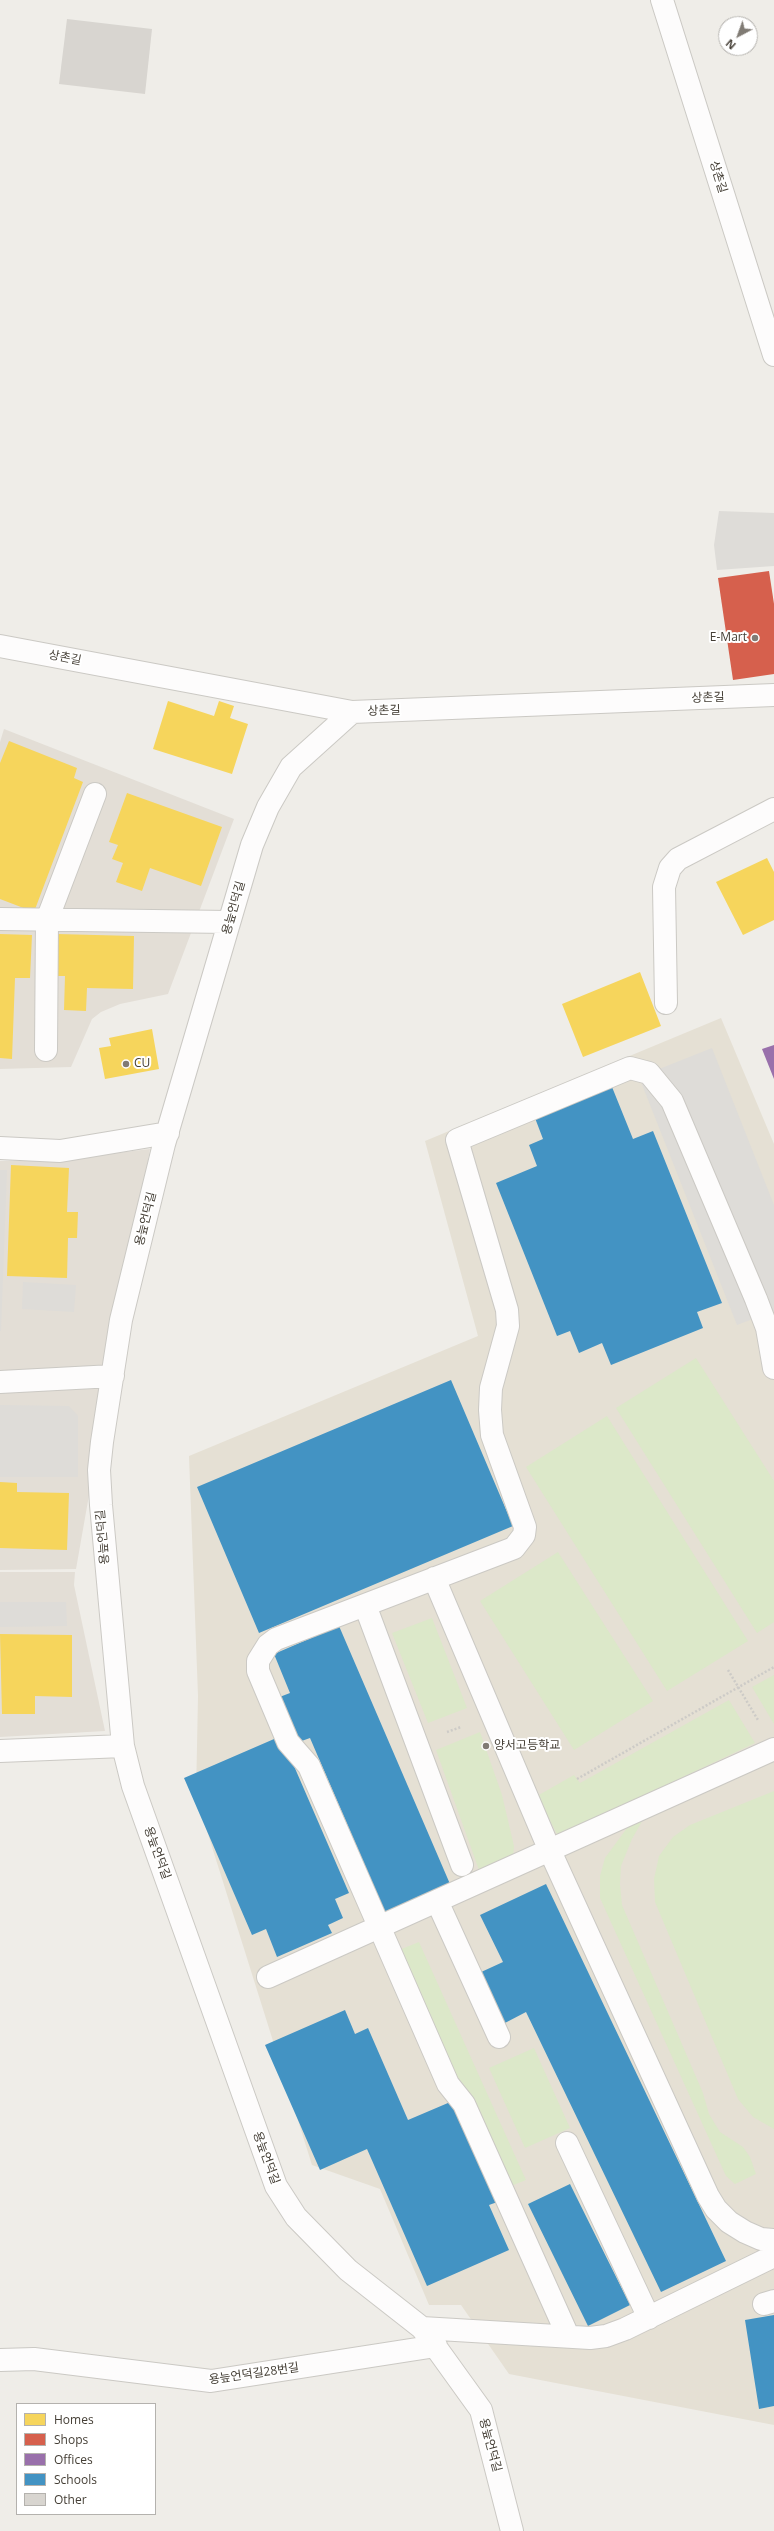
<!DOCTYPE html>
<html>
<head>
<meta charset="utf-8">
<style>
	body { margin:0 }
	#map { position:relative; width:774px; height:2531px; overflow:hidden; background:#efede8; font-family:"Open Sans",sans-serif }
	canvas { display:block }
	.legend { position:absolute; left:16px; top:2403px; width:140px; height:112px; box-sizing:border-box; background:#fff; border:1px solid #b4b2ae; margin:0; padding:5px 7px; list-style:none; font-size:12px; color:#443e35 }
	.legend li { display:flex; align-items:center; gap:8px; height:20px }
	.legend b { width:20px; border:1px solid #b4b2ae }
	.north { position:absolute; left:718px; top:16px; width:40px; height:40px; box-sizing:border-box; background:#fff; border:1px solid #b4b2ae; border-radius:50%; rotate:221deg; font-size:11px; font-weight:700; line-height:16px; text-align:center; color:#443e35 }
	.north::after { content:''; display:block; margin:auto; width:14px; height:18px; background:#807b74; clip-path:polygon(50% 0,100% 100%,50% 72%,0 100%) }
</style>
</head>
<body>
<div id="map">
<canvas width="774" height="2531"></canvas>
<ul class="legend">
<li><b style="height:11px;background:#f6d55c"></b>Homes</li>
<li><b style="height:11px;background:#d6604d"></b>Shops</li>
<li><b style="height:11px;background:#9970ab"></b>Offices</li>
<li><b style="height:11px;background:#4393c3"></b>Schools</li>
<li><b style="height:11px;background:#d8d5d0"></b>Other</li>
</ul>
<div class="north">N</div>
</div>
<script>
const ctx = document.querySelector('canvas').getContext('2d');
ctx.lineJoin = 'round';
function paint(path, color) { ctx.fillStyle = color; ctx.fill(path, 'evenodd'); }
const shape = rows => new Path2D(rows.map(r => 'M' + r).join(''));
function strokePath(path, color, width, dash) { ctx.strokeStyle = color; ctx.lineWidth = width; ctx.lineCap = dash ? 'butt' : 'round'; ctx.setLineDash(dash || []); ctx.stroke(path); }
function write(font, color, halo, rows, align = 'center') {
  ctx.font = font + ' "Open Sans","Noto Sans KR",sans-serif'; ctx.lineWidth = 4; ctx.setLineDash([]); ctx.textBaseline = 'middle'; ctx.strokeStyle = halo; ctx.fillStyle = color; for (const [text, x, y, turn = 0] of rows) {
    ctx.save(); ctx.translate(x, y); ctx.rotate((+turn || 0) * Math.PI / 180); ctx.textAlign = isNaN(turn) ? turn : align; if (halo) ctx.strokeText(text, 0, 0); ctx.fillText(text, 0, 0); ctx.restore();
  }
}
paint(shape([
	[4,729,234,819,168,994,120,1004,101,1012,92,1019,71,1067,0,1069,0,742],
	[150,1149,76,1569,0,1570,0,1161,55,1160],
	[0,1572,75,1572,74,1585,105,1731,0,1737]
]), '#e3ded6');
paint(shape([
	[721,1018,774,1144,774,2425,509,2374,461,2305,429,2305,380,2189,312,2165,196,1796,198,1696,189,1456,478,1336,425,1141]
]), '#e5e0d4');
paint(shape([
	[696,1358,774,1481,774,1622,757,1633,616,1408],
	[607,1416,748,1641,667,1691,526,1467],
	[558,1552,653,1701,574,1750,480,1601],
	[432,1618,467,1708,428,1723,392,1633],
	[774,1675,774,1724,752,1687],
	[729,1700,755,1743,558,1836,537,1796,574,1775,580,1783],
	[480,1732,502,1795,514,1846,513,1857,479,1870,436,1750],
	[774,1791,774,2129,753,2117,738,2099,655,1902,654,1879,659,1856,673,1837,690,1825],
	[645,1816,632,1839,621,1866,620,1884,622,1905,703,2093,709,2114,720,2132,743,2147,750,2157,756,2174,735,2184,726,2176,600,1898,600,1876,605,1858,627,1828],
	[419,1942,526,2180,506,2188,399,1950],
	[534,2048,570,2128,525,2148,489,2068]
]), '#dce8c9');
paint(shape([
	[719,511,774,513,774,566,717,570,714,545],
	[712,1048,774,1205,774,1311,737,1325,639,1077],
	[0,1170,7,1170,1,1331,0,1331],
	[23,1282,76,1285,74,1312,22,1309],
	[0,1405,69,1406,78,1416,78,1477,0,1477],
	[0,1602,66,1602,67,1626,0,1627]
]), '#dedcd8');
paint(shape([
	[168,701,214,716,219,701,234,706,230,718,248,724,232,774,153,749],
	[9,741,77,768,74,778,83,782,34,912,0,899,0,763],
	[127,793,222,827,201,886,150,868,142,891,116,882,123,863,112,859,118,845,109,842],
	[767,858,774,872,774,920,743,935,716,882],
	[0,934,32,935,30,978,15,978,12,1059,0,1058],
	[57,934,134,936,133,989,87,988,86,1011,64,1010,65,976,56,976],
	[640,972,661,1026,583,1057,562,1004],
	[152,1029,159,1069,105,1079,99,1048,111,1046,109,1038],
	[11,1165,69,1168,67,1212,78,1212,77,1238,68,1238,67,1278,7,1276],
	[0,1482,17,1483,17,1492,69,1493,67,1550,0,1548],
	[0,1634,72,1635,72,1697,35,1696,35,1714,2,1714]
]), '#f6d55c');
paint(shape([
	[769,571,774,604,774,674,733,680,718,578]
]), '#d6604d');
paint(shape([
	[774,1045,774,1079,762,1049]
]), '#9970ab');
paint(shape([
	[612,1087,633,1139,653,1131,722,1303,697,1312,703,1328,611,1365,602,1343,579,1353,570,1331,557,1336,496,1183,537,1166,529,1145,543,1139,535,1118],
	[451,1380,513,1526,259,1633,197,1487],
	[339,1626,450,1884,385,1912,310,1738,296,1743,277,1698,290,1693,274,1654],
	[281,1736,349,1893,335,1899,343,1918,328,1925,332,1933,277,1957,266,1929,252,1935,184,1778],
	[546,1884,726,2261,661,2292,526,2012,503,2024,479,1973,503,1962,480,1915],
	[345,2010,355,2034,368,2028,408,2120,455,2100,500,2201,489,2205,509,2250,427,2286,367,2149,320,2170,265,2045],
	[570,2184,630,2305,588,2326,528,2204],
	[774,2315,774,2406,759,2409,745,2320]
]), '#4393c3');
paint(shape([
	[67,19,152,29,145,94,59,84]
]), '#d8d5d0');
const minor = shape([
	[662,0,774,355],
	[0,646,352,712,774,695],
	[352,712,291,767,268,807,252,845,164,1144,121,1320,102,1442,99,1470,101,1505,123,1746,133,1786,276,2186,296,2217,348,2270,422,2328,481,2410,512,2531],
	[0,919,229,922],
	[666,1003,664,887,670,868,678,859,774,809],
	[46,1050,47,920,95,794],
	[0,1148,60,1151,168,1133],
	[0,1382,113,1376],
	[434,1578,550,1851,708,2196,716,2209,729,2222,745,2232,761,2239,774,2240],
	[365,1605,462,1865],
	[0,1751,123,1746],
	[437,1901,499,2037],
	[268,1977,774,1749],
	[567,2143,649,2318],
	[764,2304,774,2301],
	[422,2328,590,2338,606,2336,625,2329,774,2256],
	[568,2336,464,2104,448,2084,309,1766,288,1742,258,1671,258,1661,268,1645,276,1639,514,1548,524,1535,525,1527,492,1435,490,1410,491,1388,508,1326,507,1310,457,1140,630,1068,649,1073,672,1101,756,1299,767,1328,774,1368],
	[0,2360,34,2359,211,2381,436,2346]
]);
strokePath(minor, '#cbc9c4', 24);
strokePath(shape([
	[728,1670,758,1720],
	[447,1732,461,1727],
	[577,1779,774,1667]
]), '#cdcbc7', 2.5, [2, 2]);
strokePath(minor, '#fdfcfc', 22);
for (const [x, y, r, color] of [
	[755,638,4,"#807b74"],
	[126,1064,4,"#807b74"],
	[486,1746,4,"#807b74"]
]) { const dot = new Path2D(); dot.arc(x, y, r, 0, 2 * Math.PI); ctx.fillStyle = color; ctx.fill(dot); strokePath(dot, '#fff', 1.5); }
write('12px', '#443e35', '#fff', [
	["상촌길",718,177,73],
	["상촌길",65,658,11],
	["상촌길",708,698,-2],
	["상촌길",384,711,-2],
	["용늪언덕길",234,908,-74],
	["용늪언덕길",146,1219,-76],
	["용늪언덕길",103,1537,-95],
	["용늪언덕길",157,1853,70],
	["용늪언덕길",266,2158,70],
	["용늪언덕길28번길",254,2374,-8],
	["용늪언덕길",490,2445,75]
]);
write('12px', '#443e35', '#fff', [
	["E-Mart",747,638,"right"],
	["CU",134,1064],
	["양서고등학교",494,1746]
], 'left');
</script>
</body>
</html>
